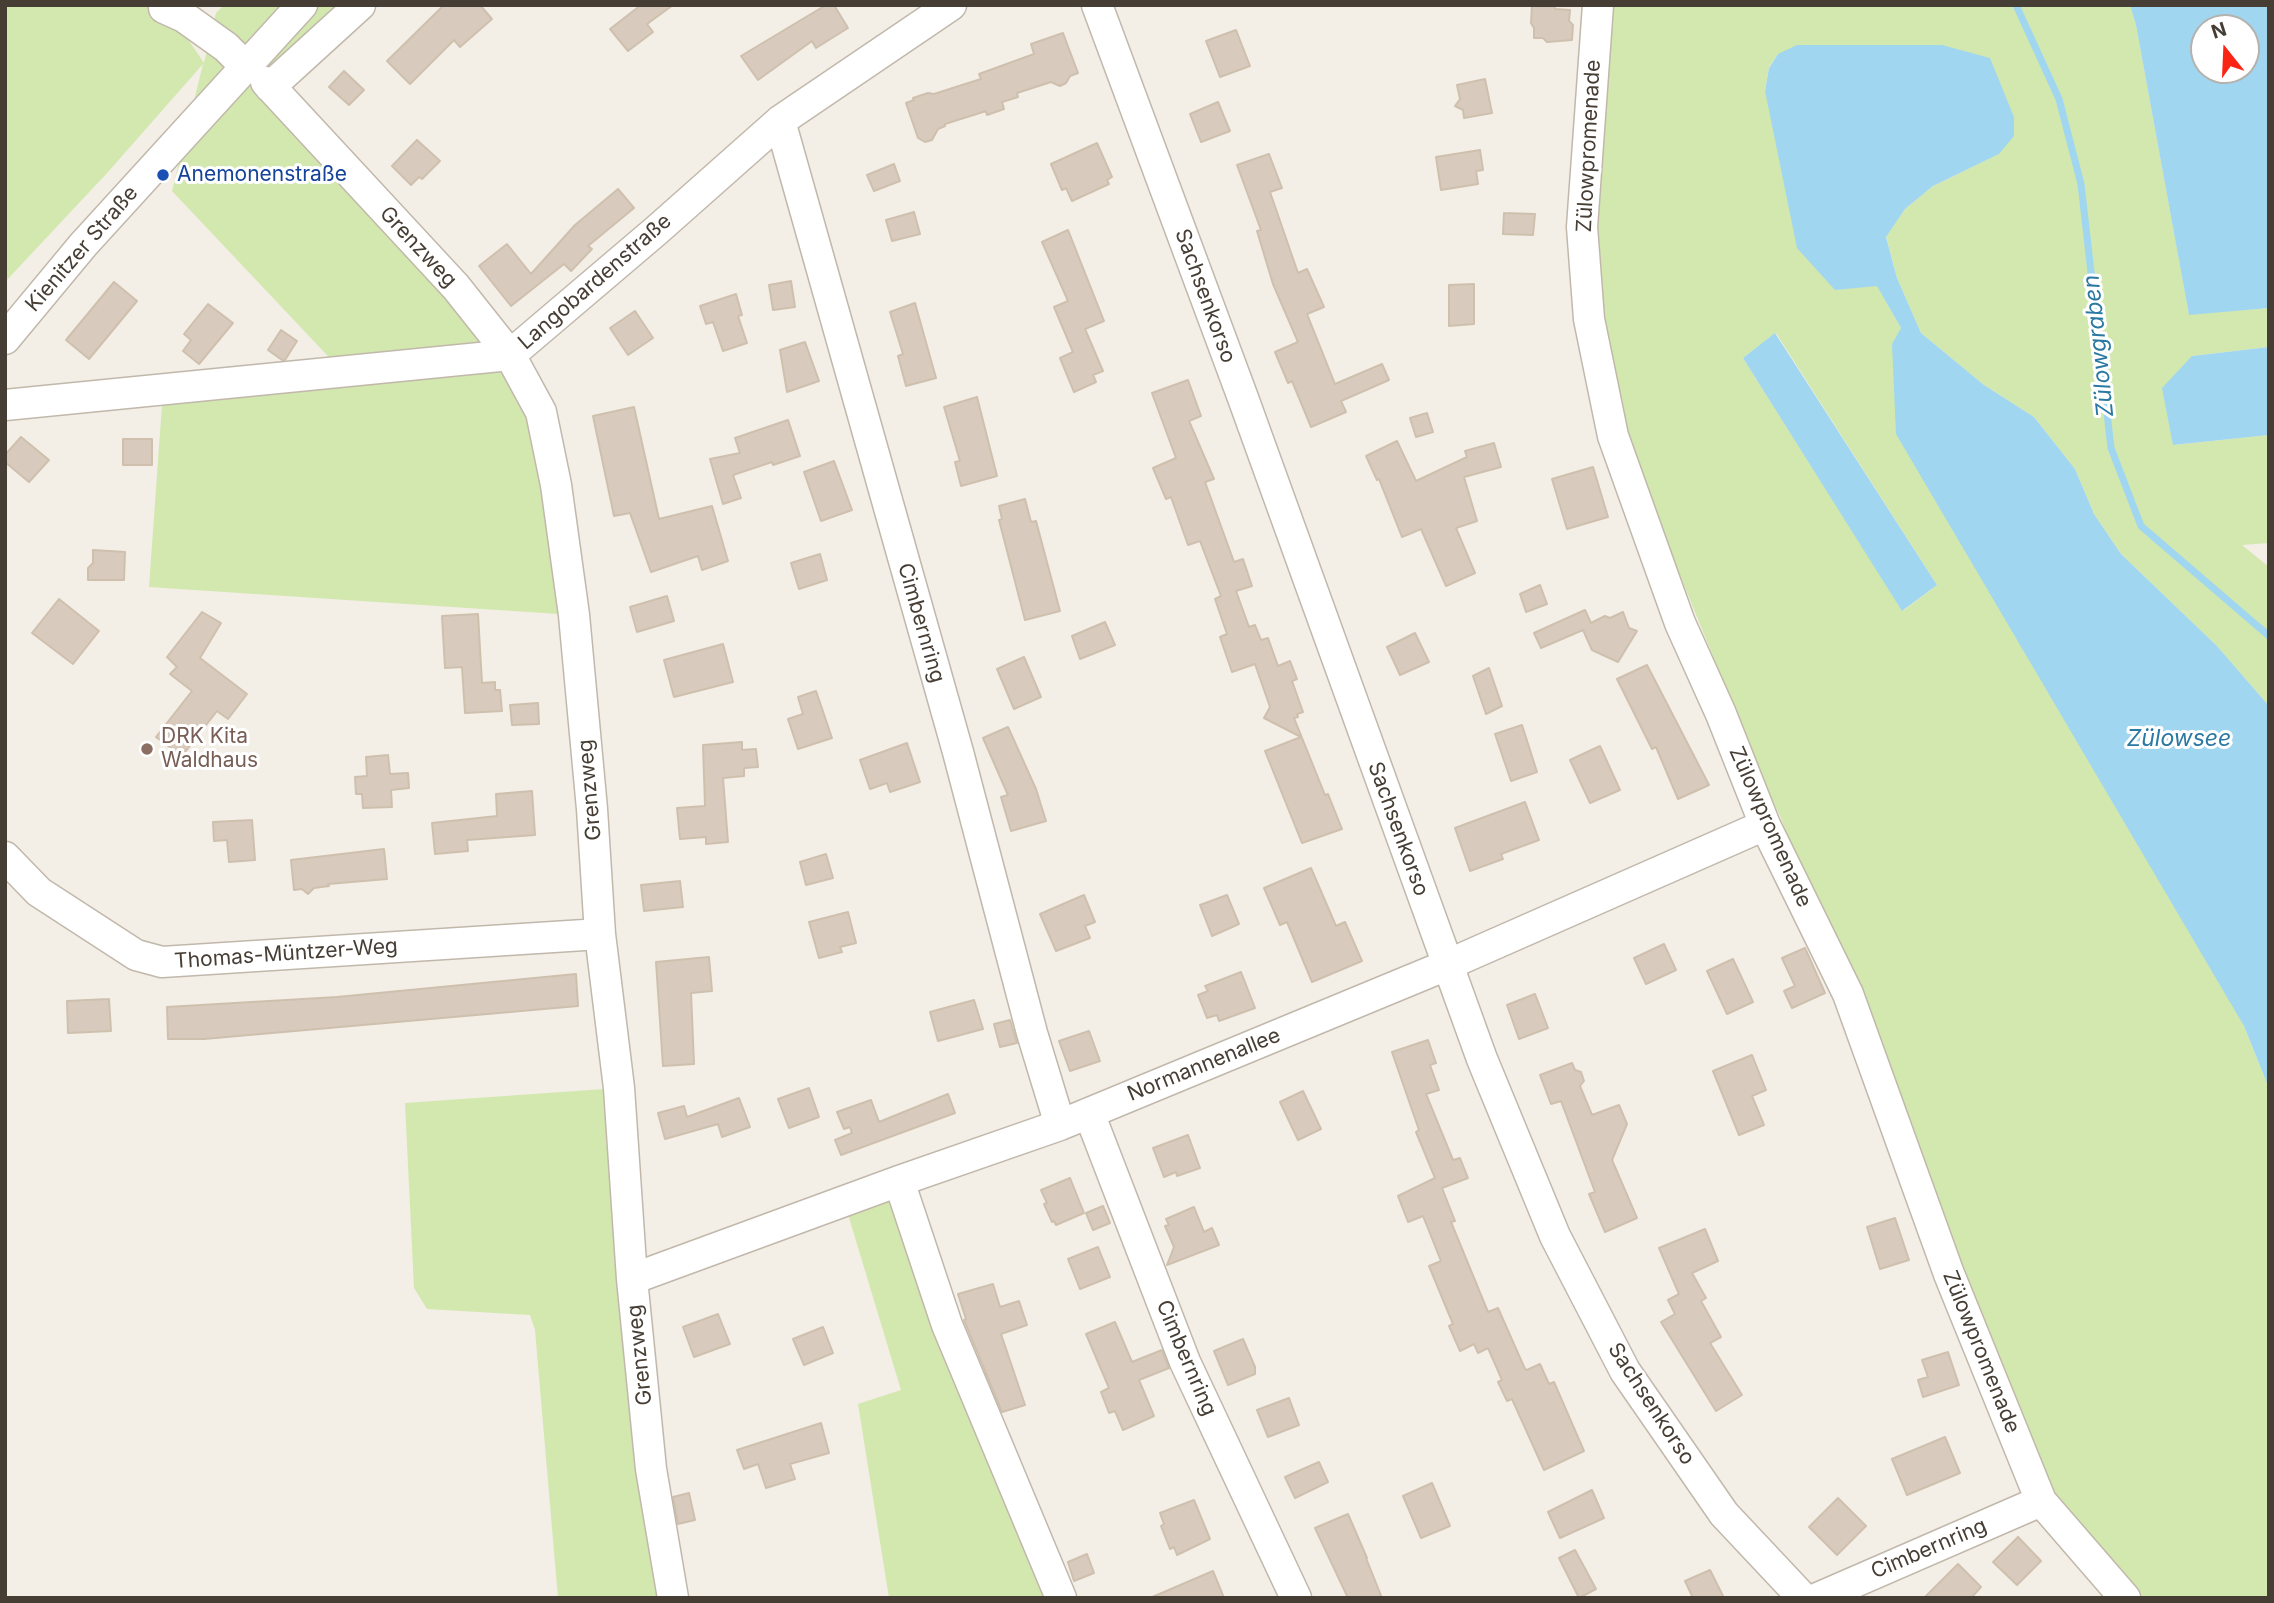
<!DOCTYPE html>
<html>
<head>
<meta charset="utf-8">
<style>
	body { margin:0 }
	#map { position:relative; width:2274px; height:1603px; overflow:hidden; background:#f3eee6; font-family:Inter,sans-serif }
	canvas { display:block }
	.frame { position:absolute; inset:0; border:7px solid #463e35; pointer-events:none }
	.north { position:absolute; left:2190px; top:14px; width:70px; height:70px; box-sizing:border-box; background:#fff; border:2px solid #b5b2ae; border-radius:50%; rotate:342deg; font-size:19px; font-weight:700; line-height:28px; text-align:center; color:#463e35 }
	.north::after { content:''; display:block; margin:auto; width:24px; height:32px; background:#fa2515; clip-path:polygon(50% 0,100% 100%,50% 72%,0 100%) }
</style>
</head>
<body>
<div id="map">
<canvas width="2274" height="1603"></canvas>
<div class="frame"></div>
<div class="north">N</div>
</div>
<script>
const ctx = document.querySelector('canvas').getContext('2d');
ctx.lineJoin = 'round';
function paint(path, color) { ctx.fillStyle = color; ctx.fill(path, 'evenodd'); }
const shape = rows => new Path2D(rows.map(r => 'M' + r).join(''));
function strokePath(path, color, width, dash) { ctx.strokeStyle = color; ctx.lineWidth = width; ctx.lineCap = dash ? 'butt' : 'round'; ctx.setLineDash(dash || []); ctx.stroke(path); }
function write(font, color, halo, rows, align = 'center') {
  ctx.font = font + ' Inter,sans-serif'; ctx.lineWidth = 6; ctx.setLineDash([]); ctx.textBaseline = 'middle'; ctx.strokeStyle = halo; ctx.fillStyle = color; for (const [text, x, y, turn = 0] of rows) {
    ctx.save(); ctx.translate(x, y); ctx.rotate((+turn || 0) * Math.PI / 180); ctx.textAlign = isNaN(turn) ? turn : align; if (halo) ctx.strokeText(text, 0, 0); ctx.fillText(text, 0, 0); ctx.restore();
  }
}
paint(shape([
	[5,5,165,5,204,63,216,13,224,5,360,5,270,87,541,412,574,615,149,587,163,391,343,372,172,191,203,64,108,172,5,282],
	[1611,5,2130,5,2136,25,2189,314,2269,308,2269,347,2192,356,2173,445,2269,435,2269,543,2242,545,2269,567,2269,706,2217,646,2121,554,2094,514,2075,469,2034,417,1984,385,1921,333,1897,278,1886,236,1905,209,1933,186,1999,154,1778,54,1769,67,1765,91,1835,290,1877,285,1901,328,2244,1026,2269,1088,2269,1598,2125,1598,2041,1501,1781,818,1768,791,1620,428,1589,227,1612,24],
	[1776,333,1937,585,1903,611,1743,358],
	[619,1088,673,1598,558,1598,535,1330,530,1315,427,1309,414,1288,405,1103],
	[899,1181,1061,1598,889,1598,858,1404,901,1390,844,1201]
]), '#d2e8ae');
paint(shape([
	[2130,5,2269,5,2269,308,2189,315,2136,25],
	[2204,28,2246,28,2246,70,2204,70],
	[1797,45,1942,45,1990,58,2014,117,2014,136,1999,154,1933,186,1905,209,1886,237,1897,278,1921,333,1984,385,2034,417,2075,469,2094,514,2121,554,2217,646,2269,706,2269,1088,2244,1026,1896,434,1892,344,1901,328,1877,286,1835,290,1797,248,1765,91,1769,68,1778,54],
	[1775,333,1937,585,1902,611,1743,358],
	[2269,347,2269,435,2173,445,2162,388,2192,356]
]), '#a1d6f0');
strokePath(shape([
	[2016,5,2059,99,2081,184,2111,448,2141,526,2269,636]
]), '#a1d6f0', 7);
const building = shape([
	[444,5,480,5,492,19,460,47,454,40,410,84,387,61,444,5],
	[641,5,673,5,647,24,653,32,628,51,610,29,641,5],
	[826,5,834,5,848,28,816,48,812,41,758,80,741,56,826,5],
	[1532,5,1554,5,1555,9,1570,10,1569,21,1573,25,1572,40,1547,42,1543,38,1534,38,1534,28,1531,23,1532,5],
	[1236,30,1250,66,1220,77,1206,41,1236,30],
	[1063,33,1078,73,1070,76,1066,83,1060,86,1051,82,1017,93,1018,97,1002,102,1004,109,987,115,986,111,945,124,945,126,938,129,932,140,925,142,918,138,906,103,914,100,913,98,928,93,934,94,981,79,979,74,1034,54,1031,44,1063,33],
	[344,71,364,90,349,105,329,87,344,71],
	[1485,79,1492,113,1464,118,1463,110,1455,106,1460,99,1457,85,1485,79],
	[1218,102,1230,131,1201,142,1190,114,1218,102],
	[417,140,440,161,422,179,419,177,411,185,392,166,417,140],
	[1097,143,1112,177,1107,180,1109,184,1072,201,1066,188,1062,190,1051,164,1097,143],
	[1480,150,1483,170,1476,171,1478,184,1441,190,1436,157,1480,150],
	[1269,154,1282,188,1270,192,1298,273,1307,269,1324,307,1307,314,1335,384,1382,364,1389,380,1341,401,1346,412,1311,427,1292,381,1288,383,1275,352,1298,342,1273,284,1257,231,1261,230,1237,165,1269,154],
	[894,164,900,181,874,191,867,175,894,164],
	[618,189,634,208,588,246,592,249,571,271,564,264,511,306,479,266,507,244,531,274,575,225,618,189],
	[914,212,920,234,892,241,886,220,914,212],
	[1504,213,1535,214,1533,235,1503,234,1504,213],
	[1068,230,1104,321,1085,329,1103,371,1093,375,1096,382,1074,392,1060,358,1073,352,1054,307,1068,301,1042,242,1068,230],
	[791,281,795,307,773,310,769,285,791,281],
	[114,282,137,301,89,359,66,340,114,282],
	[1474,284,1474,324,1449,326,1449,285,1474,284],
	[736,294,742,315,738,316,747,343,723,351,713,322,706,324,700,306,736,294],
	[915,303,936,378,906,386,898,356,903,354,890,312,915,303],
	[208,304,233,323,199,364,183,351,191,340,184,334,208,304],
	[635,311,653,338,628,355,610,328,635,311],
	[281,330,297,341,285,360,282,360,268,350,281,330],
	[805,342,819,381,787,392,780,350,805,342],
	[1188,380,1201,416,1189,421,1214,479,1205,482,1234,562,1243,559,1252,586,1236,591,1249,627,1255,625,1261,640,1268,638,1278,666,1290,661,1297,679,1292,681,1303,712,1297,714,1298,717,1294,718,1325,795,1328,794,1342,829,1302,843,1265,751,1301,737,1264,718,1270,707,1255,664,1232,672,1220,637,1227,634,1215,599,1221,596,1200,541,1188,545,1171,497,1166,499,1153,468,1176,458,1152,393,1188,380],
	[977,397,997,476,961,486,955,462,960,461,944,407,977,397],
	[634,407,659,519,712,506,728,561,702,570,698,556,651,572,630,513,614,516,593,416,634,407],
	[1427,413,1433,432,1416,437,1410,418,1427,413],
	[788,420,800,456,773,465,772,462,733,475,741,498,723,504,710,459,740,453,735,438,788,420],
	[21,437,49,460,29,482,5,462,5,455,21,437],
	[123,439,152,439,152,465,123,465,123,439],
	[1397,441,1416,481,1467,457,1465,451,1494,443,1501,467,1464,477,1477,521,1456,528,1475,573,1446,586,1421,529,1402,537,1379,479,1377,480,1366,456,1397,441],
	[834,461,852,510,821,521,804,472,834,461],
	[1593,467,1608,517,1567,529,1552,479,1593,467],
	[1025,499,1031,522,1036,521,1060,611,1025,620,999,520,1002,519,999,506,1025,499],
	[93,550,125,552,124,580,88,580,88,568,93,563,93,550],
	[820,554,827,580,799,589,791,563,820,554],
	[1540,585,1547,604,1526,612,1520,594,1540,585],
	[667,596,674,621,637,632,630,607,667,596],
	[59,599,99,631,73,664,32,633,59,599],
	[1585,610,1591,623,1605,616,1610,618,1623,612,1629,628,1637,631,1618,662,1592,650,1583,630,1541,648,1534,633,1585,610],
	[202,612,221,623,200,658,247,694,228,719,217,711,182,756,156,737,192,691,170,674,177,667,167,657,202,612],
	[478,614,482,683,495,682,495,690,500,690,502,711,465,713,462,667,445,668,442,616,478,614],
	[1105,622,1115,645,1080,659,1072,636,1105,622],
	[1415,633,1429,662,1400,675,1387,647,1415,633],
	[723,644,733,682,674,697,664,660,723,644],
	[1024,657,1041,697,1014,709,997,669,1024,657],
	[1647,665,1709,785,1678,799,1656,747,1652,749,1617,679,1647,665],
	[1489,668,1502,706,1486,714,1473,676,1489,668],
	[816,691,832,738,798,749,788,719,803,714,798,697,816,691],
	[538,703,539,724,512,725,510,705,538,703],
	[1522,725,1537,772,1511,781,1495,734,1522,725],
	[1008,727,1036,789,1046,821,1011,831,1001,797,1008,795,983,738,1008,727],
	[742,742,742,750,756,749,758,767,744,768,744,776,723,778,728,842,706,844,706,837,680,839,677,808,705,806,703,745,742,742],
	[907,743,920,782,890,792,887,783,870,789,860,760,907,743],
	[1600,746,1620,790,1590,803,1570,760,1600,746],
	[388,755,390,774,408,773,409,788,391,790,392,807,363,808,362,794,356,794,355,777,367,776,366,757,388,755],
	[532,791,535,835,467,840,468,851,435,854,432,823,497,816,496,794,532,791],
	[1525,802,1539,840,1501,854,1503,859,1470,871,1455,828,1525,802],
	[252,820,255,860,229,862,227,840,214,841,213,822,252,820],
	[384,849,387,879,328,884,329,886,314,888,308,894,302,889,294,890,291,860,384,849],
	[826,854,833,878,806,885,800,862,826,854],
	[1311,868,1336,926,1345,922,1362,961,1312,982,1287,922,1280,925,1264,888,1311,868],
	[680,881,683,907,644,911,641,885,680,881],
	[1084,895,1095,922,1085,926,1090,938,1056,951,1040,914,1084,895],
	[1227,895,1239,924,1212,936,1200,905,1227,895],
	[848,912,856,943,840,947,842,952,819,958,809,922,848,912],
	[1664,944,1676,970,1646,984,1634,958,1664,944],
	[1805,948,1825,993,1792,1008,1784,991,1795,986,1782,958,1805,948],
	[709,957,712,991,691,993,694,1064,663,1066,656,962,709,957],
	[1733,959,1753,1002,1727,1014,1707,971,1733,959],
	[1241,972,1255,1008,1219,1021,1217,1015,1207,1018,1198,995,1208,991,1205,986,1241,972],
	[576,974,578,1006,204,1039,168,1039,167,1007,337,997,576,974],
	[1535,994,1548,1028,1519,1039,1507,1005,1535,994],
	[109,999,111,1031,68,1033,67,1001,109,999],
	[974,1000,983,1029,938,1041,930,1012,974,1000],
	[1010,1020,1017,1043,1000,1047,994,1024,1010,1020],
	[1089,1031,1100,1061,1070,1071,1059,1041,1089,1031],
	[1428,1040,1436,1063,1430,1065,1439,1090,1426,1094,1453,1160,1460,1158,1468,1178,1442,1188,1455,1221,1451,1222,1488,1312,1498,1308,1525,1369,1527,1370,1540,1364,1549,1384,1554,1382,1584,1451,1544,1470,1512,1399,1507,1401,1498,1382,1502,1380,1488,1348,1478,1353,1474,1344,1460,1351,1449,1326,1453,1324,1429,1266,1441,1261,1423,1216,1408,1222,1398,1196,1435,1178,1416,1132,1419,1130,1392,1052,1428,1040],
	[1752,1055,1766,1090,1752,1096,1764,1125,1739,1135,1713,1071,1752,1055],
	[1572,1063,1575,1070,1581,1072,1584,1081,1580,1086,1592,1115,1619,1105,1627,1124,1612,1160,1637,1218,1605,1232,1589,1194,1595,1192,1561,1101,1551,1104,1540,1075,1572,1063],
	[809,1088,819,1117,789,1128,778,1099,809,1088],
	[1303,1091,1321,1129,1298,1140,1280,1102,1303,1091],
	[948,1094,955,1113,841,1155,835,1140,852,1133,850,1127,844,1129,837,1112,871,1100,879,1122,948,1094],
	[739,1098,750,1127,722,1137,718,1124,665,1139,658,1113,684,1106,687,1117,739,1098],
	[1188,1135,1200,1168,1177,1176,1176,1172,1164,1177,1153,1148,1188,1135],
	[1070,1178,1084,1213,1056,1225,1054,1221,1052,1222,1044,1204,1047,1203,1041,1190,1070,1178],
	[1103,1206,1110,1223,1093,1230,1086,1213,1103,1206],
	[1194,1207,1204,1232,1212,1228,1219,1245,1167,1265,1174,1247,1165,1226,1169,1225,1166,1219,1194,1207],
	[1895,1218,1909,1260,1880,1269,1867,1227,1895,1218],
	[1705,1229,1718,1261,1692,1273,1706,1298,1701,1301,1721,1337,1710,1343,1742,1395,1716,1411,1661,1322,1675,1314,1668,1300,1679,1294,1659,1248,1705,1229],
	[1098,1247,1110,1277,1080,1289,1068,1259,1098,1247],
	[993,1284,1000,1307,1019,1301,1027,1325,1001,1334,1025,1405,1002,1412,964,1320,966,1319,958,1294,993,1284],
	[718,1314,730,1344,694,1357,683,1327,718,1314],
	[1115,1322,1132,1362,1162,1350,1169,1368,1139,1380,1154,1416,1123,1430,1115,1411,1109,1413,1101,1392,1109,1388,1086,1334,1115,1322],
	[823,1327,833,1353,804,1365,793,1339,823,1327],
	[1243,1339,1255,1367,1255,1374,1228,1385,1214,1351,1243,1339],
	[1948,1352,1959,1385,1923,1397,1918,1380,1928,1377,1922,1360,1948,1352],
	[1289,1398,1299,1425,1268,1437,1257,1410,1289,1398],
	[821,1423,829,1453,790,1464,795,1479,766,1488,758,1464,744,1469,737,1450,821,1423],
	[1945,1437,1960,1473,1907,1495,1892,1459,1945,1437],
	[1319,1462,1328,1482,1295,1498,1285,1477,1319,1462],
	[1432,1483,1450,1526,1421,1538,1403,1496,1432,1483],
	[1592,1490,1604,1518,1560,1538,1548,1512,1592,1490],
	[689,1493,695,1520,678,1524,673,1497,689,1493],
	[1838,1498,1866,1526,1837,1555,1809,1527,1838,1498],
	[1194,1500,1210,1539,1177,1555,1174,1547,1170,1549,1161,1526,1164,1524,1160,1513,1194,1500],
	[1348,1514,1367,1558,1366,1558,1382,1598,1348,1598,1315,1528,1348,1514],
	[2018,1537,2041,1561,2017,1585,1993,1562,2018,1537],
	[1575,1550,1596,1589,1579,1598,1559,1558,1575,1550],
	[1087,1554,1094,1573,1074,1581,1068,1562,1087,1554],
	[1958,1564,1981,1587,1971,1598,1924,1598,1958,1564],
	[1710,1570,1724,1598,1693,1598,1685,1581,1710,1570],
	[1213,1571,1224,1598,1150,1598,1213,1571]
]);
paint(building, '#d8cbbe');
strokePath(building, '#cfc0ae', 2);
const minor = shape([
	[164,5,164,8,184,17,226,47,246,67],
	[1097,5,1243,398,1482,1059,1555,1236,1625,1371,1724,1514,1803,1598],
	[1598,5,1582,227,1589,319,1613,436,1680,623,1721,714,1765,825,1848,994,1949,1274,2041,1501,2125,1598],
	[266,82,456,287,510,355,541,412,556,485,574,615,592,809,600,934,619,1088,632,1279,651,1469,673,1598],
	[270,87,360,5],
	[780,121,958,752,1032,1033,1060,1125],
	[5,339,83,245,302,5],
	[5,405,510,355,657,230,780,121,951,5],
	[5,857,39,892,136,955,162,962,600,934],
	[1089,1113,1185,1362,1296,1598],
	[899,1181,947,1325,1061,1598],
	[632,1279,899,1181,1060,1125,1447,965,1765,825],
	[1818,1598,2041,1501]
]);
strokePath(minor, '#c1b8ab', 33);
strokePath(minor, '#fff', 30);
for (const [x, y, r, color] of [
	[163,175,7,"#1a4fb4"],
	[147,749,7,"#8d6e63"]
]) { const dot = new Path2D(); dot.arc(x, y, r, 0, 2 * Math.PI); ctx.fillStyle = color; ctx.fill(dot); strokePath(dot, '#fff', 2.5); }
write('21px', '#463e35', '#fff', [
	["Zülowpromenade",1589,146,-87],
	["Grenzweg",418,247,47],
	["Kienitzer Straße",82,249,-49],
	["Langobardenstraße",595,282,-41],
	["Sachsenkorso",1205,296,70],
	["Cimbernring",921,623,74],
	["Grenzweg",590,790,-95],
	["Zülowpromenade",1770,827,66],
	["Sachsenkorso",1398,829,70],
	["Thomas-Müntzer-Weg",286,954,-4],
	["Normannenallee",1204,1065,-22],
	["Zülowpromenade",1981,1352,68],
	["Grenzweg",640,1355,-96],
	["Cimbernring",1186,1358,67],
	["Sachsenkorso",1651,1404,57],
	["Cimbernring",1929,1549,-23]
]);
write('21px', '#164399', '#fff', [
	["Anemonenstraße",177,175]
], 'left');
write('21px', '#785e54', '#fff', [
	["DRK Kita",161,737],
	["Waldhaus",161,761]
], 'left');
write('italic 23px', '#2b79a2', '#fff', [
	["Zülowgraben",2099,346,-96],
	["Zülowsee",2179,739]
]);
</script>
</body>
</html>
